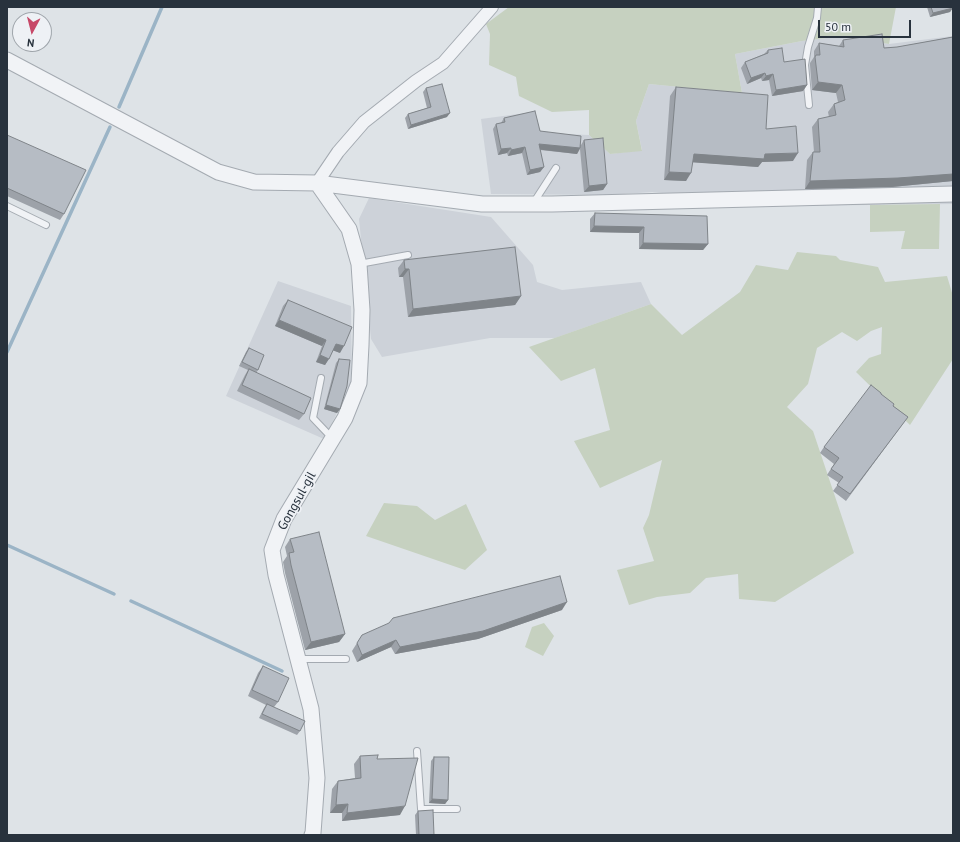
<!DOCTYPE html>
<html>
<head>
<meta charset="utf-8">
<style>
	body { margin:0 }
	#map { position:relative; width:960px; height:842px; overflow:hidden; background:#dee3e7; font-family:"PT Sans",sans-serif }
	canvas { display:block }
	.frame { position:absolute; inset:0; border:8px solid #28323d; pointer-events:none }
	.north { position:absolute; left:12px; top:12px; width:40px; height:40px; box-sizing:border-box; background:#eef1f5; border:1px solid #9fa5ab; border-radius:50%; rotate:187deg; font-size:11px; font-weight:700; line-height:16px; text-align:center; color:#28323d }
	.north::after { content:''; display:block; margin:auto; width:14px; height:18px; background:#c74868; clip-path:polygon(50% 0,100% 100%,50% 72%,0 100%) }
	.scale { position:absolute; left:818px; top:20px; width:93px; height:18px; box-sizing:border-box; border:2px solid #28323d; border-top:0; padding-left:5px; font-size:12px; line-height:14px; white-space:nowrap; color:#28323d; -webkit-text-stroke:3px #eef1f5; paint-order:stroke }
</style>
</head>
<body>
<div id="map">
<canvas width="960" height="842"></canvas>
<div class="frame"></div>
<div class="north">N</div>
<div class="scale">50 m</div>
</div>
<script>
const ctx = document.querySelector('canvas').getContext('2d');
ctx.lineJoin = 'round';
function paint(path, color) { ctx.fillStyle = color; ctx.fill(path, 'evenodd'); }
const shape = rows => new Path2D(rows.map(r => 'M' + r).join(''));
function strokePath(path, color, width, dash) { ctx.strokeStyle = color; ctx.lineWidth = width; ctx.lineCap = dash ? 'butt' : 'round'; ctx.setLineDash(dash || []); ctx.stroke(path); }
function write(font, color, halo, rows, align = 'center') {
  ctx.font = font + ' "PT Sans",sans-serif'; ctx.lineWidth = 3.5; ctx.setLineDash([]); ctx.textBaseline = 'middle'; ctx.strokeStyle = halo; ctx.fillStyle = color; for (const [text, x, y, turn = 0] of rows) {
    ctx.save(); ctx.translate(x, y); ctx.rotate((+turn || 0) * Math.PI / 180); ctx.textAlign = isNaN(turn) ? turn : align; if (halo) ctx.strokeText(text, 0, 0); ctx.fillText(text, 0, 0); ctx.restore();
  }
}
paint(shape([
	[843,36,889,44,953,36,953,204,784,206,652,192,608,195,491,194,481,119,533,112,541,133,589,135,610,154,642,150,636,121,649,84,742,93,735,54,802,41],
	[369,198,491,217,533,265,537,282,562,290,641,282,651,304,555,338,490,338,382,357,371,339,359,219],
	[278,281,351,306,352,383,324,439,226,396]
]), '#cdd2d9');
paint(shape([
	[509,7,896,7,889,44,843,36,802,41,735,54,742,93,649,84,636,121,642,151,610,154,589,135,589,110,552,112,519,96,516,77,489,65,490,34,486,24],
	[940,204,939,249,901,249,905,231,870,232,870,205],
	[797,252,836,256,840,260,878,267,885,282,947,276,953,296,953,359,910,425,856,372,869,358,881,354,882,327,871,331,857,341,842,332,817,348,808,384,787,407,813,431,854,553,775,602,739,599,738,574,706,578,690,593,657,597,629,605,617,570,654,561,643,528,649,515,662,460,600,488,574,441,610,430,595,368,561,381,529,347,651,304,682,335,740,292,756,265,788,270],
	[384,503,417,506,435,520,466,504,487,550,465,570,366,536],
	[544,623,554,636,543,656,525,647,532,627]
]), '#c6d1c0');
strokePath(shape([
	[119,107,162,7],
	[7,352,110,127],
	[7,545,114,594],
	[131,601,282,671]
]), '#9bb4c6', 3.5);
const service = shape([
	[809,105,805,65,808,47,817,18,818,7],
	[534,202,556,168],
	[7,206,46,225],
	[359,264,408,255],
	[321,378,313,418,332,438],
	[298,659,346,659],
	[417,751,421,809,457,809]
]);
const minor = shape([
	[317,183,338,152,364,122,416,81,443,63,492,7]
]);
const tertiary = shape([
	[7,60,218,172,254,182,317,183,482,204,552,204,953,194],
	[312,835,313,833,317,778,311,709,276,575,272,550,284,519,345,418,359,383,361,345,362,310,359,264,349,229,317,183]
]);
strokePath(service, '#a4aab1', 8);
strokePath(minor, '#a4aab1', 14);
strokePath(tertiary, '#a4aab1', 17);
strokePath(service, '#f1f3f6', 6);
strokePath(minor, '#f1f3f6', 12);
strokePath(tertiary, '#f1f3f6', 15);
paint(shape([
	[927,7,953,7,950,12,930,17],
	[953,37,953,181,892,187,805,189,807,160,813,152,814,152,812,127,818,119,829,117,828,112,834,104,838,102,836,93,812,90,810,65,810,63,814,57,814,51,819,43,839,46,843,40,884,48,897,47],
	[768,50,784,62,807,85,803,91,772,96,769,80,762,81,761,78,747,84,741,68,745,62,764,54],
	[676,87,766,129,793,161,762,162,758,167,693,162,686,181,664,180,670,96],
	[426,88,447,117,408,129,405,118,408,114,427,108,423,92],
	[504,118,540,131,581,145,584,140,607,184,603,190,584,192,580,149,577,154,540,150,544,167,540,172,527,175,522,153,508,156,507,153,498,155,493,129,496,124,501,123],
	[7,135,64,214,60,220,7,196],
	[595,213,708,244,703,250,639,249,639,233,590,232,590,219],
	[404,260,521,296,515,305,408,317,403,277,399,277,398,268],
	[288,300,340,353,333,350,325,365,316,362,322,346,275,326,283,306],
	[249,348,258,370,256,373,304,414,299,420,237,391,245,375,248,370,239,366,246,352],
	[339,359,340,409,337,413,324,409,336,363],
	[881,394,893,406,908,417,846,501,833,491,839,483,827,475,834,464,820,453,824,447],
	[290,539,345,634,339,642,305,650,285,573,283,562,287,556,285,547],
	[562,610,478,639,395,654,391,647,357,662,352,651,362,635],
	[263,666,278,702,274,707,300,731,297,735,259,718,264,708,266,705,248,696,258,673],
	[360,756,377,759,400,815,342,821,342,813,330,813,332,789,338,781,355,778,354,764],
	[434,757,448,800,445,804,429,803,431,761],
	[418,811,434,835,416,835,415,815]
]), '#9da2a9');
paint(shape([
	[953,8,950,12,930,17,933,13],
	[765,73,761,78,747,84,751,78],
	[773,74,769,80,762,81,766,76],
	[818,82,842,85,836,93,812,90],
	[807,85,803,91,772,96,776,90],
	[450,113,447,117,408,129,411,125],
	[539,144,580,148,577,154,535,149],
	[525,147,522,153,508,156,511,150],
	[511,148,507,153,498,155,501,149],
	[798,153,793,161,762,162,758,167,688,162,694,154,765,154],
	[544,167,540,172,527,175,530,170],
	[669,172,691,173,686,181,664,180],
	[953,174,953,181,892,187,805,189,810,181],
	[607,184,603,190,584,192,589,186],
	[594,226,644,227,639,233,590,232],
	[643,243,708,244,703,250,639,249],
	[405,269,409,269,403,277,399,277],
	[521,296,515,305,408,317,413,309],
	[279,320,326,340,322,346,275,326],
	[336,344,344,346,340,353,332,350],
	[320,355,329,359,325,365,316,362],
	[326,405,340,409,337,413,324,409],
	[567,602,562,610,478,639,395,654,400,647],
	[345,634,339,642,305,650,311,642],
	[396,640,391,647,357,662,362,655],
	[432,799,448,800,445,804,429,803],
	[348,804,342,813,330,813,336,805],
	[405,806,400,815,342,821,347,813]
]), '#7f8489');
const building = shape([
	[931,7,953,7,953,8,933,13,931,7],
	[882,34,884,48,897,47,953,37,953,174,898,178,810,181,813,152,820,152,818,119,836,115,834,104,845,100,842,85,818,82,815,57,816,55,820,55,819,43,844,47,843,40,882,34],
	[782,48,784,62,805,59,807,85,776,90,773,74,766,76,765,73,751,78,745,62,768,53,768,50,782,48],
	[442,84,450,113,411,125,408,114,431,107,426,88,442,84],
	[676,87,768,95,766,129,796,126,798,153,765,154,764,159,694,154,691,173,669,172,676,87],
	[535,111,540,131,581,136,580,148,539,144,544,167,530,170,525,147,511,150,511,148,501,149,496,124,505,122,504,118,535,111],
	[7,135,86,170,64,214,7,188,7,135],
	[603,138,607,184,589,186,584,140,603,138],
	[595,213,707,216,708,244,643,243,644,227,594,226,595,213],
	[515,247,521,296,413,309,409,269,405,269,404,260,515,247],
	[288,300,352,327,344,346,336,344,329,359,320,355,326,340,279,320,288,300],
	[249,348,264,355,258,370,242,362,249,348],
	[339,359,350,360,347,386,340,409,326,405,339,359],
	[249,369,311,398,304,414,242,385,249,369],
	[871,385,881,393,881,394,894,404,893,406,908,417,850,494,837,485,843,477,831,469,839,458,824,447,871,385],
	[319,532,345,634,311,642,291,565,289,553,294,552,290,539,319,532],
	[560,576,567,602,483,631,400,647,396,640,362,655,357,643,362,635,389,623,393,618,560,576],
	[263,666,289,678,278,702,252,690,263,666],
	[267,704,305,721,300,731,262,714,267,704],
	[378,755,377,759,418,758,405,806,347,813,348,804,336,805,338,781,361,778,360,756,378,755],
	[434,757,449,757,448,800,432,799,434,757],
	[433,810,434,835,419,835,418,811,433,810]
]);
paint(building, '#b6bcc4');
strokePath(building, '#7f8489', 1);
write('13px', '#28323d', '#eef1f5', [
	["Gongsul-gil",297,501,-61]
]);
</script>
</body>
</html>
